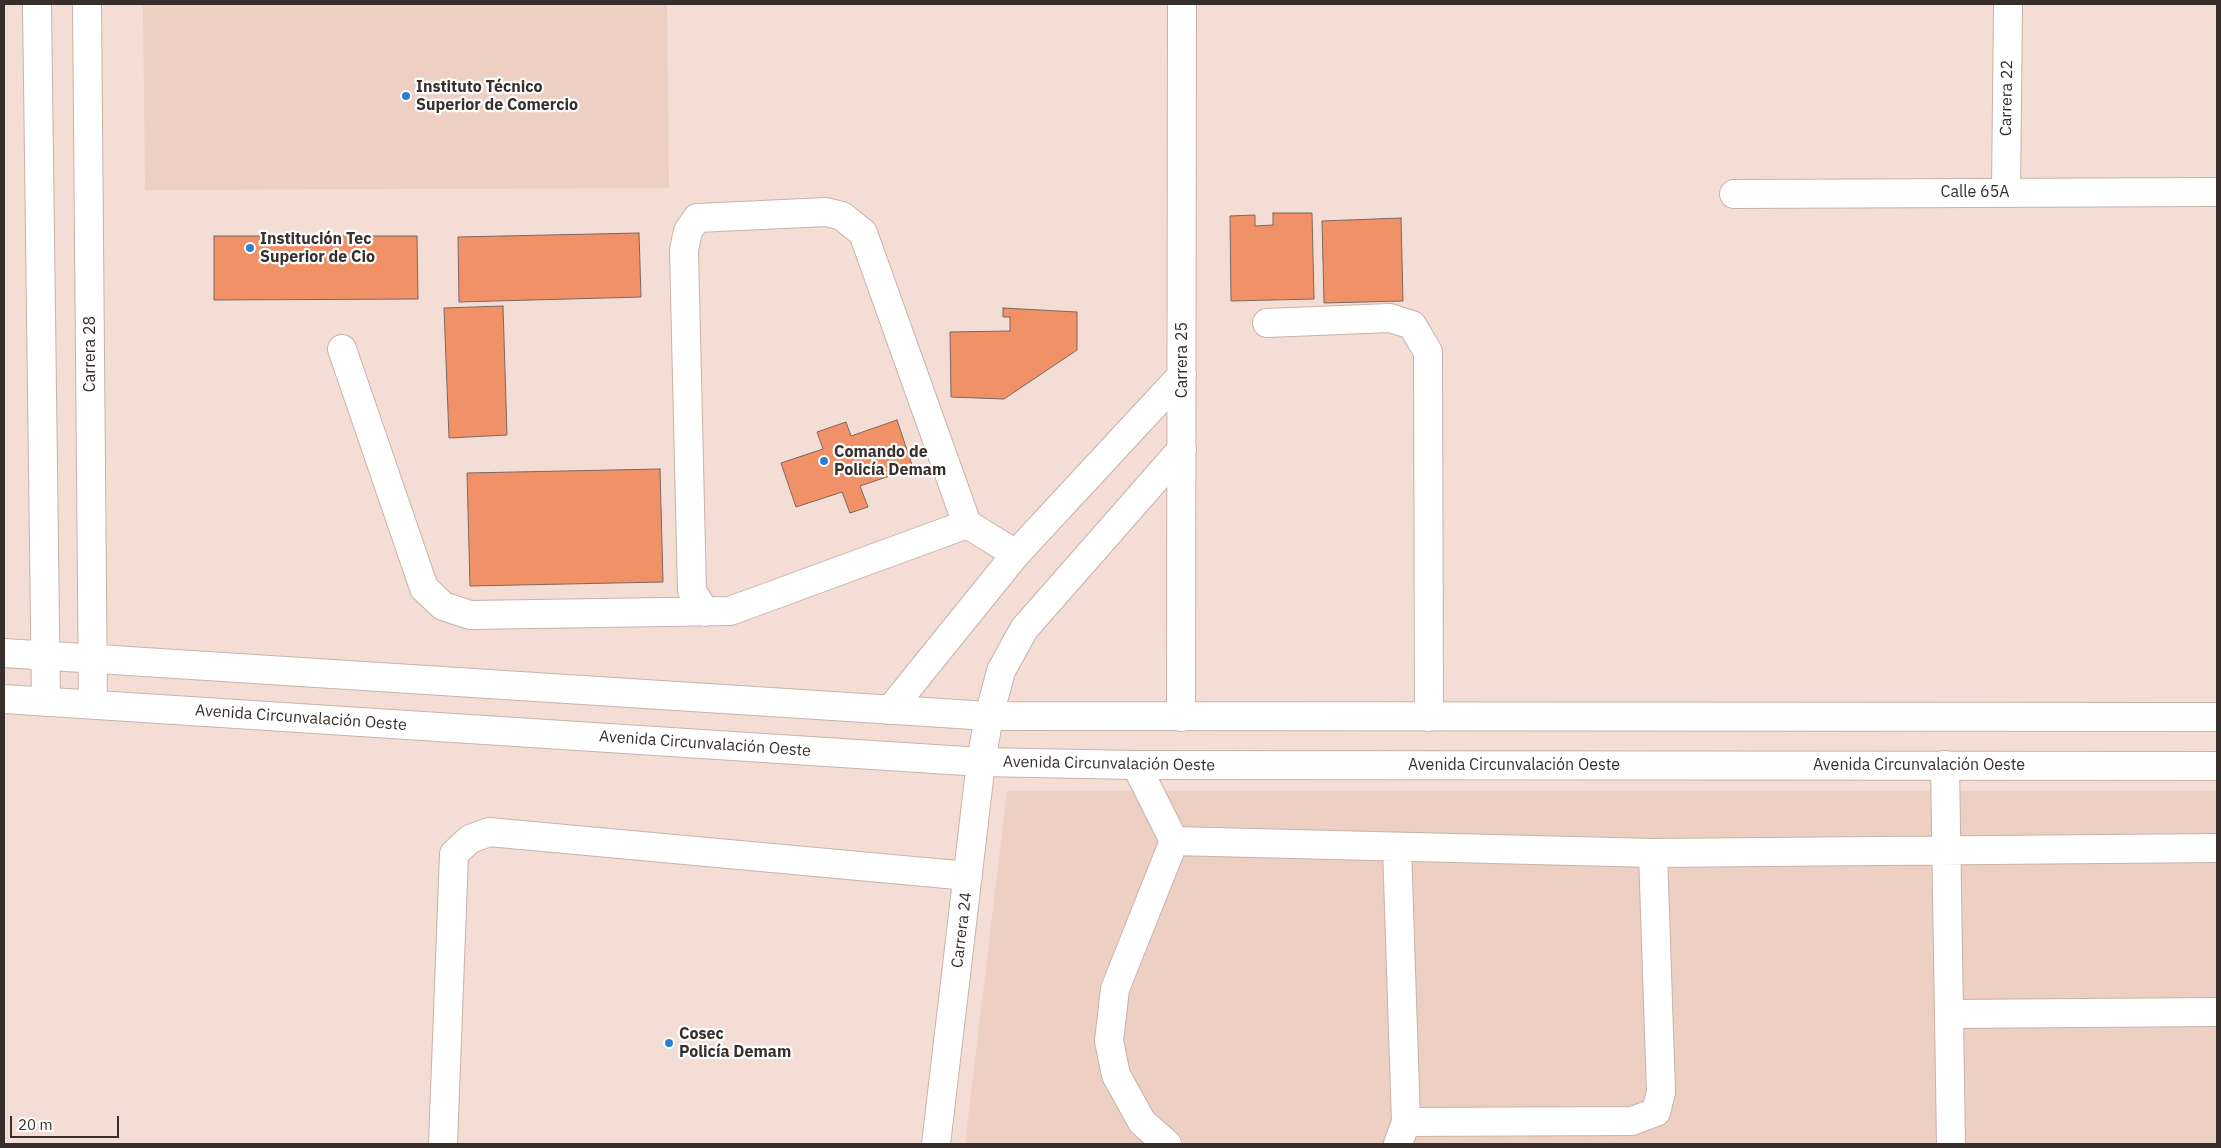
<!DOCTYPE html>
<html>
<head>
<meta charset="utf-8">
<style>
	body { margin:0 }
	#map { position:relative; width:2221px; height:1148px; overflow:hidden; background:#f4ddd4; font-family:"IBM Plex Sans",sans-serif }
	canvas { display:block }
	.frame { position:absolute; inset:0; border:5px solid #382f2c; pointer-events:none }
	.scale { position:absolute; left:10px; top:1116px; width:109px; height:22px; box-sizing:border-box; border:2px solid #382f2c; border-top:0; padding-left:6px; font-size:15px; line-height:18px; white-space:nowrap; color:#382f2c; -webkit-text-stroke:4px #fff; paint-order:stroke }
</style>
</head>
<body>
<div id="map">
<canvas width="2221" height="1148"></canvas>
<div class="frame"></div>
<div class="scale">20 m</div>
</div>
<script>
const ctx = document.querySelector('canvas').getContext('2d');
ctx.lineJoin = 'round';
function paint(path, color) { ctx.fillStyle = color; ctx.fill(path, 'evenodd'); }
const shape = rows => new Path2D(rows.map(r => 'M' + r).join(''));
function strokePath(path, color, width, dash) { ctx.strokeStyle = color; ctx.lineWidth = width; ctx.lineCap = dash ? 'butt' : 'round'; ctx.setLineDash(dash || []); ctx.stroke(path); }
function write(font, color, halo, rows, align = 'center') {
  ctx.font = font + ' "IBM Plex Sans",sans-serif'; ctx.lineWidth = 4.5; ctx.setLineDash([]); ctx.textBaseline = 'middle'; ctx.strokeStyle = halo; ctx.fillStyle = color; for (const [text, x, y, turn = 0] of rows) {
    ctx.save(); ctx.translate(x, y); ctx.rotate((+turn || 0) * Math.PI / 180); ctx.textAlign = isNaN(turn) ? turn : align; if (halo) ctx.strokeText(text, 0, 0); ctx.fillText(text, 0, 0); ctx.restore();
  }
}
paint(shape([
	[143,4,667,4,669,188,145,190],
	[1007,791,2217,791,2217,1144,965,1144]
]), '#eecfc3');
const building = shape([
	[1273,213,1312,213,1314,299,1231,301,1230,216,1255,215,1255,226,1273,225,1273,213],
	[1401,218,1403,301,1324,303,1322,221,1401,218],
	[639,233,641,297,459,302,458,237,639,233],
	[214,236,417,236,418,299,214,300,214,236],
	[503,306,507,435,449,438,444,308,503,306],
	[1003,308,1077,312,1077,350,1004,399,951,397,950,332,1010,331,1010,317,1003,317,1003,308],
	[897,420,913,468,860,486,868,507,850,513,842,492,796,507,781,463,823,449,817,432,846,422,851,436,897,420],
	[660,469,663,582,470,586,467,473,660,469]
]);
paint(building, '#f19168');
strokePath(building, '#7b675f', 1);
const minor = shape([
	[2006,192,2008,4],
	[1734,194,2217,192],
	[1267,323,1390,318,1412,325,1428,352,1429,717],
	[342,349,424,588,443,606,470,615,730,611,967,524,1016,554],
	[705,612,692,591,684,250,688,231,697,218,826,212,842,216,863,233,967,524],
	[890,710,1016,554,1182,375],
	[1181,717,1182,4],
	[1136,765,1174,841,1115,989,1109,1041,1116,1075,1142,1122,1167,1144],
	[1945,765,1951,1144],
	[1174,841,1653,853,2217,848],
	[1397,848,1406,1122,1398,1144],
	[1949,1014,2217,1012],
	[1406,1122,1632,1121,1656,1112,1661,1092,1653,853],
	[443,1144,454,854,470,839,489,832,968,876],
	[936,1144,981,762,989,716,1001,671,1024,629,1182,449]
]);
const major = shape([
	[37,4,46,702],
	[87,4,93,705],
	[4,653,989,716,2217,717],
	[4,699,981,762,1136,765,2217,766]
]);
strokePath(minor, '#c8b2a9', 30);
strokePath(major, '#c8b2a9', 30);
strokePath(minor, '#fff', 28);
strokePath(major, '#fff', 28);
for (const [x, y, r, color] of [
	[406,96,5,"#2c80cf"],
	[250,248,5,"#2c80cf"],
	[824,461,5,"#2c80cf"],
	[669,1043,5,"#2c80cf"]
]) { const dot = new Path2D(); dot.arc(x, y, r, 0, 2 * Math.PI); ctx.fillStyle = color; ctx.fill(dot); strokePath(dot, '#fff', 2); }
write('bold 16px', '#382f2c', '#fff', [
	["Instituto Técnico",416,87],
	["Superior de Comercio",416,105],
	["Institución Tec",260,239],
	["Superior de Cio",260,257],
	["Comando de",834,452],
	["Policía Demam",834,470],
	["Cosec",679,1034],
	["Policía Demam",679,1052]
], 'left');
write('16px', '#382f2c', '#fff', [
	["Carrera 22",2007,98,-89],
	["Calle 65A",1975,192],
	["Carrera 28",90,354,-90],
	["Carrera 25",1182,360,-90],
	["Avenida Circunvalación Oeste",301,718,4],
	["Avenida Circunvalación Oeste",705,744,4],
	["Avenida Circunvalación Oeste",1109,764,1],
	["Avenida Circunvalación Oeste",1514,765],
	["Avenida Circunvalación Oeste",1919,765],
	["Carrera 24",962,930,-83]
]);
</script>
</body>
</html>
